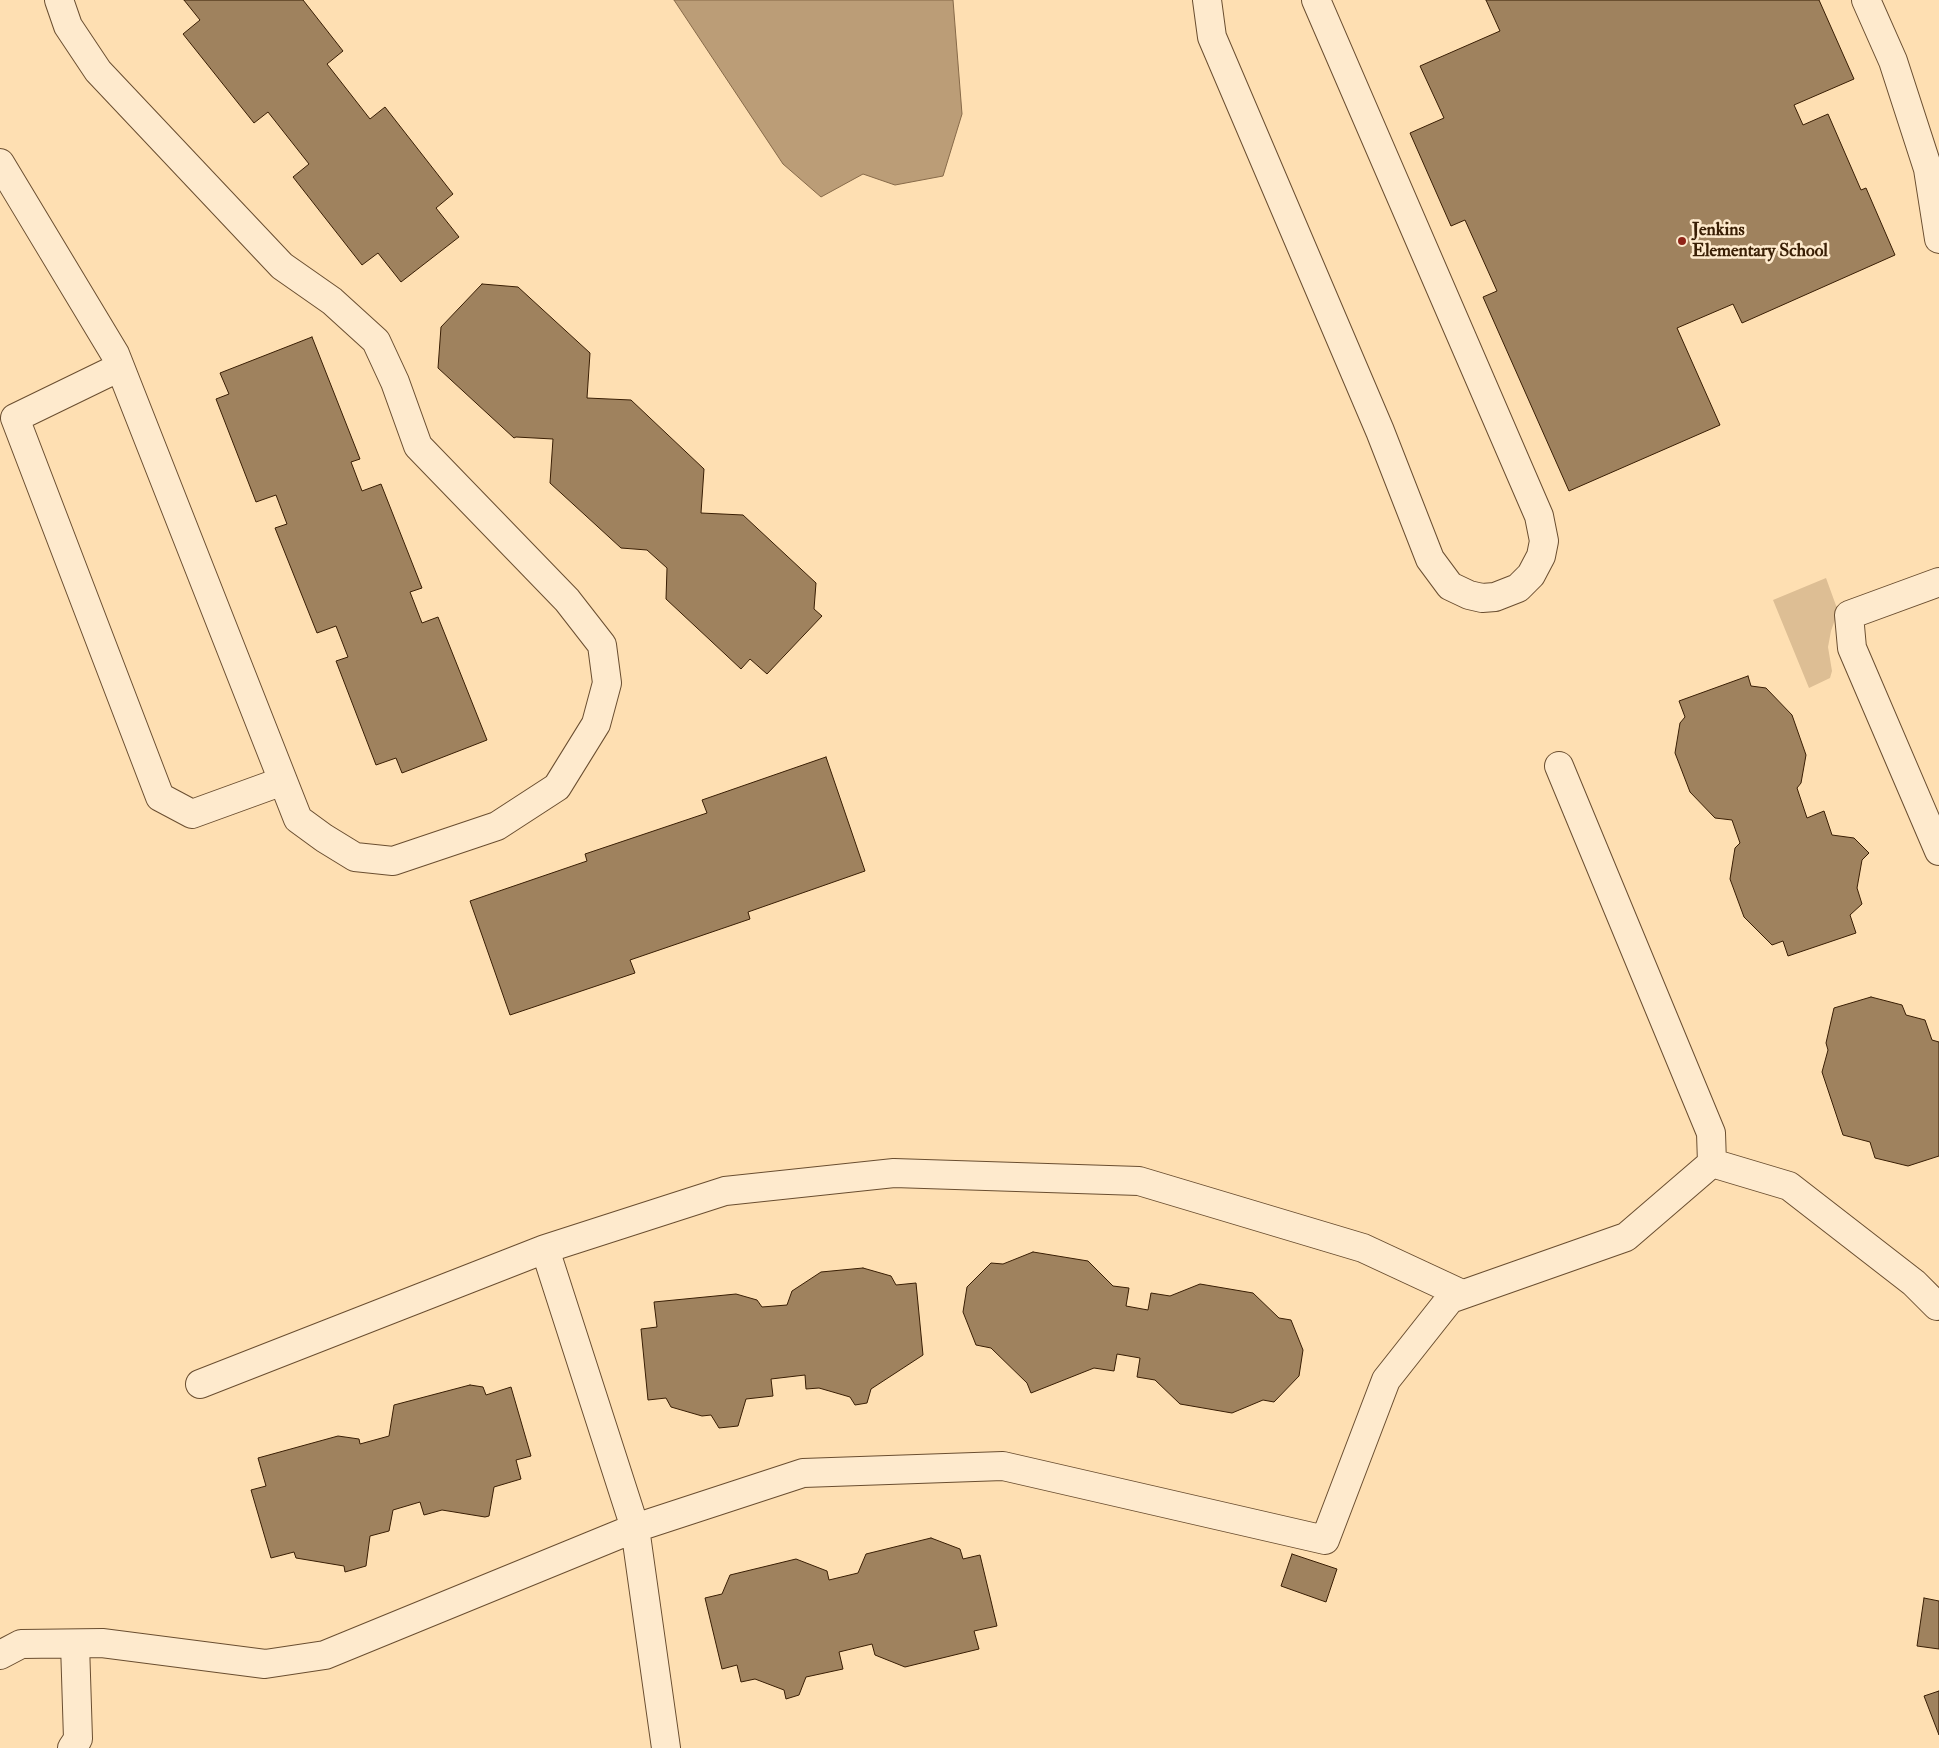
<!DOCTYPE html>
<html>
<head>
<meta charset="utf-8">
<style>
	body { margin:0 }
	canvas { display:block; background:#fedfb2 }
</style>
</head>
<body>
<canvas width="1939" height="1748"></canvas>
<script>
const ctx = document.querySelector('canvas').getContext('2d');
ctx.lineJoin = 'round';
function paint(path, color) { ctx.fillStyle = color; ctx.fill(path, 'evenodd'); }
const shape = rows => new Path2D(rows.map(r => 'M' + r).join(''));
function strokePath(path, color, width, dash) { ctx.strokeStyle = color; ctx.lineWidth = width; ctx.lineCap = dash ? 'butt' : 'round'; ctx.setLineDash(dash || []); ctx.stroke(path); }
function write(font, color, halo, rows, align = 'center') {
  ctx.font = font + ' "IM FELL Double Pica",serif'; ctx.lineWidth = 5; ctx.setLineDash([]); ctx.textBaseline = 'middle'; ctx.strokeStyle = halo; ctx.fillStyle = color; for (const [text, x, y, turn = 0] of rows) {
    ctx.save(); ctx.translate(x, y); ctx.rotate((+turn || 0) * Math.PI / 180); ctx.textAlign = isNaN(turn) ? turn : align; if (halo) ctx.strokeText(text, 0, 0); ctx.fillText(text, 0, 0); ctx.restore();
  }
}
paint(shape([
	[1826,578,1838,611,1831,631,1828,647,1832,671,1830,678,1809,688,1773,600]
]), '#ddbe94');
const water = shape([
	[674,0,953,0,962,114,943,176,895,185,863,174,821,197,783,164,674,0]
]);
paint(water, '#bb9d77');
strokePath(water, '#876a49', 1);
const building = shape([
	[184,0,303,0,343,51,327,64,370,119,385,107,453,194,436,208,459,237,401,282,378,253,362,265,293,177,309,164,268,112,254,123,183,34,200,20,184,0],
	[1486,0,1819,0,1854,79,1794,105,1803,125,1828,114,1861,190,1866,188,1895,255,1742,323,1733,304,1677,328,1720,425,1569,491,1483,297,1497,291,1465,220,1451,226,1410,133,1444,118,1420,66,1500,31,1486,0],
	[482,284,518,287,590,353,587,398,631,400,704,469,701,513,743,515,816,583,814,609,822,616,767,674,750,659,741,669,666,599,667,568,647,550,621,548,550,483,553,439,516,437,514,438,438,368,441,327,482,284],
	[312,337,360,459,351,462,362,491,381,484,422,588,410,592,422,623,438,617,487,740,402,773,396,758,376,765,336,661,348,657,336,626,317,633,275,528,287,524,276,495,256,502,216,399,229,394,220,373,312,337],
	[1748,676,1751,686,1766,688,1792,715,1806,755,1801,783,1797,788,1807,818,1824,811,1832,835,1854,838,1869,853,1862,860,1857,888,1862,904,1850,915,1856,933,1788,956,1783,941,1772,945,1744,917,1730,879,1735,848,1740,843,1732,820,1715,818,1690,792,1675,753,1680,723,1685,717,1679,701,1748,676],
	[826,757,865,871,748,912,750,919,630,960,635,973,510,1015,470,901,587,861,585,854,707,813,702,800,826,757],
	[1871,997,1902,1005,1906,1015,1925,1020,1932,1040,1939,1042,1939,1156,1908,1166,1875,1158,1870,1142,1843,1135,1822,1072,1828,1050,1826,1043,1834,1008,1871,997],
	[1033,1252,1088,1261,1113,1286,1129,1288,1126,1306,1148,1310,1151,1293,1170,1296,1200,1284,1253,1293,1279,1318,1291,1320,1303,1350,1299,1376,1274,1402,1263,1400,1232,1413,1180,1404,1155,1380,1137,1377,1140,1358,1117,1354,1114,1371,1094,1368,1031,1393,1027,1383,991,1348,976,1345,963,1312,967,1287,991,1263,1003,1264,1033,1252],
	[863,1268,891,1276,896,1285,916,1283,923,1355,871,1389,867,1403,855,1405,850,1397,819,1388,806,1389,805,1375,771,1379,773,1396,746,1399,738,1426,719,1428,711,1415,702,1416,671,1407,666,1398,648,1400,641,1329,657,1327,654,1302,736,1294,757,1300,762,1307,787,1305,792,1291,821,1272,863,1268],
	[470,1385,483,1387,486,1395,511,1387,531,1456,516,1460,521,1479,494,1487,489,1516,485,1517,442,1510,424,1515,420,1502,393,1510,389,1531,370,1536,366,1566,345,1572,344,1566,296,1558,294,1552,271,1558,251,1490,266,1486,258,1458,338,1436,359,1439,360,1444,389,1436,394,1405,470,1385],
	[931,1538,960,1549,963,1559,980,1555,997,1626,974,1631,979,1649,905,1667,875,1655,872,1644,839,1652,843,1669,806,1677,799,1695,786,1699,784,1690,755,1679,741,1682,737,1665,722,1669,705,1598,722,1594,730,1575,796,1559,827,1571,829,1580,858,1573,866,1554,931,1538],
	[1292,1554,1337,1569,1326,1602,1281,1586,1292,1554],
	[1924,1598,1939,1601,1939,1649,1917,1646,1924,1598],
	[1939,1691,1939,1735,1924,1696,1939,1691]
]);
paint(building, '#9f825e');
strokePath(building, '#391e04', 1);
const minor = shape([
	[1207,0,1212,37,1380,431,1430,559,1450,586,1469,595,1482,598,1495,597,1518,588,1531,575,1541,556,1544,541,1539,516,1316,0],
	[1866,0,1893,61,1928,169,1939,239],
	[0,163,115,354,298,819,324,838,355,857,393,861,497,826,557,787,596,724,607,683,602,645,567,600,418,446,395,382,376,341,332,301,282,266,98,71,68,26,59,0],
	[120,367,15,418,160,797,192,814,283,781],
	[1939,582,1849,615,1852,648,1939,851],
	[1712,1163,1789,1186,1914,1283,1937,1306,1939,1303],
	[545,1249,725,1191,894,1173,1139,1181,1363,1248,1462,1294],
	[200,1384,545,1249,635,1528,803,1473,1003,1466,1325,1540,1386,1380,1450,1299,1626,1237,1712,1163,1711,1133,1559,766],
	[0,1655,21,1644,102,1643,265,1664,325,1655,635,1528,666,1748],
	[72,1748,78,1739,75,1644]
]);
strokePath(minor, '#6a4e30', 30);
strokePath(minor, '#feeacd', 28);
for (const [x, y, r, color] of [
	[1682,241,5,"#8f2418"]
]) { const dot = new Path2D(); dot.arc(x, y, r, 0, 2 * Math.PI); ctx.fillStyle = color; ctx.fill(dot); strokePath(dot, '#feeacd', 2); }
write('bold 18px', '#391e04', '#feeacd', [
	["Jenkins",1692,231],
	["Elementary School",1692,252]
], 'left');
</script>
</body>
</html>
